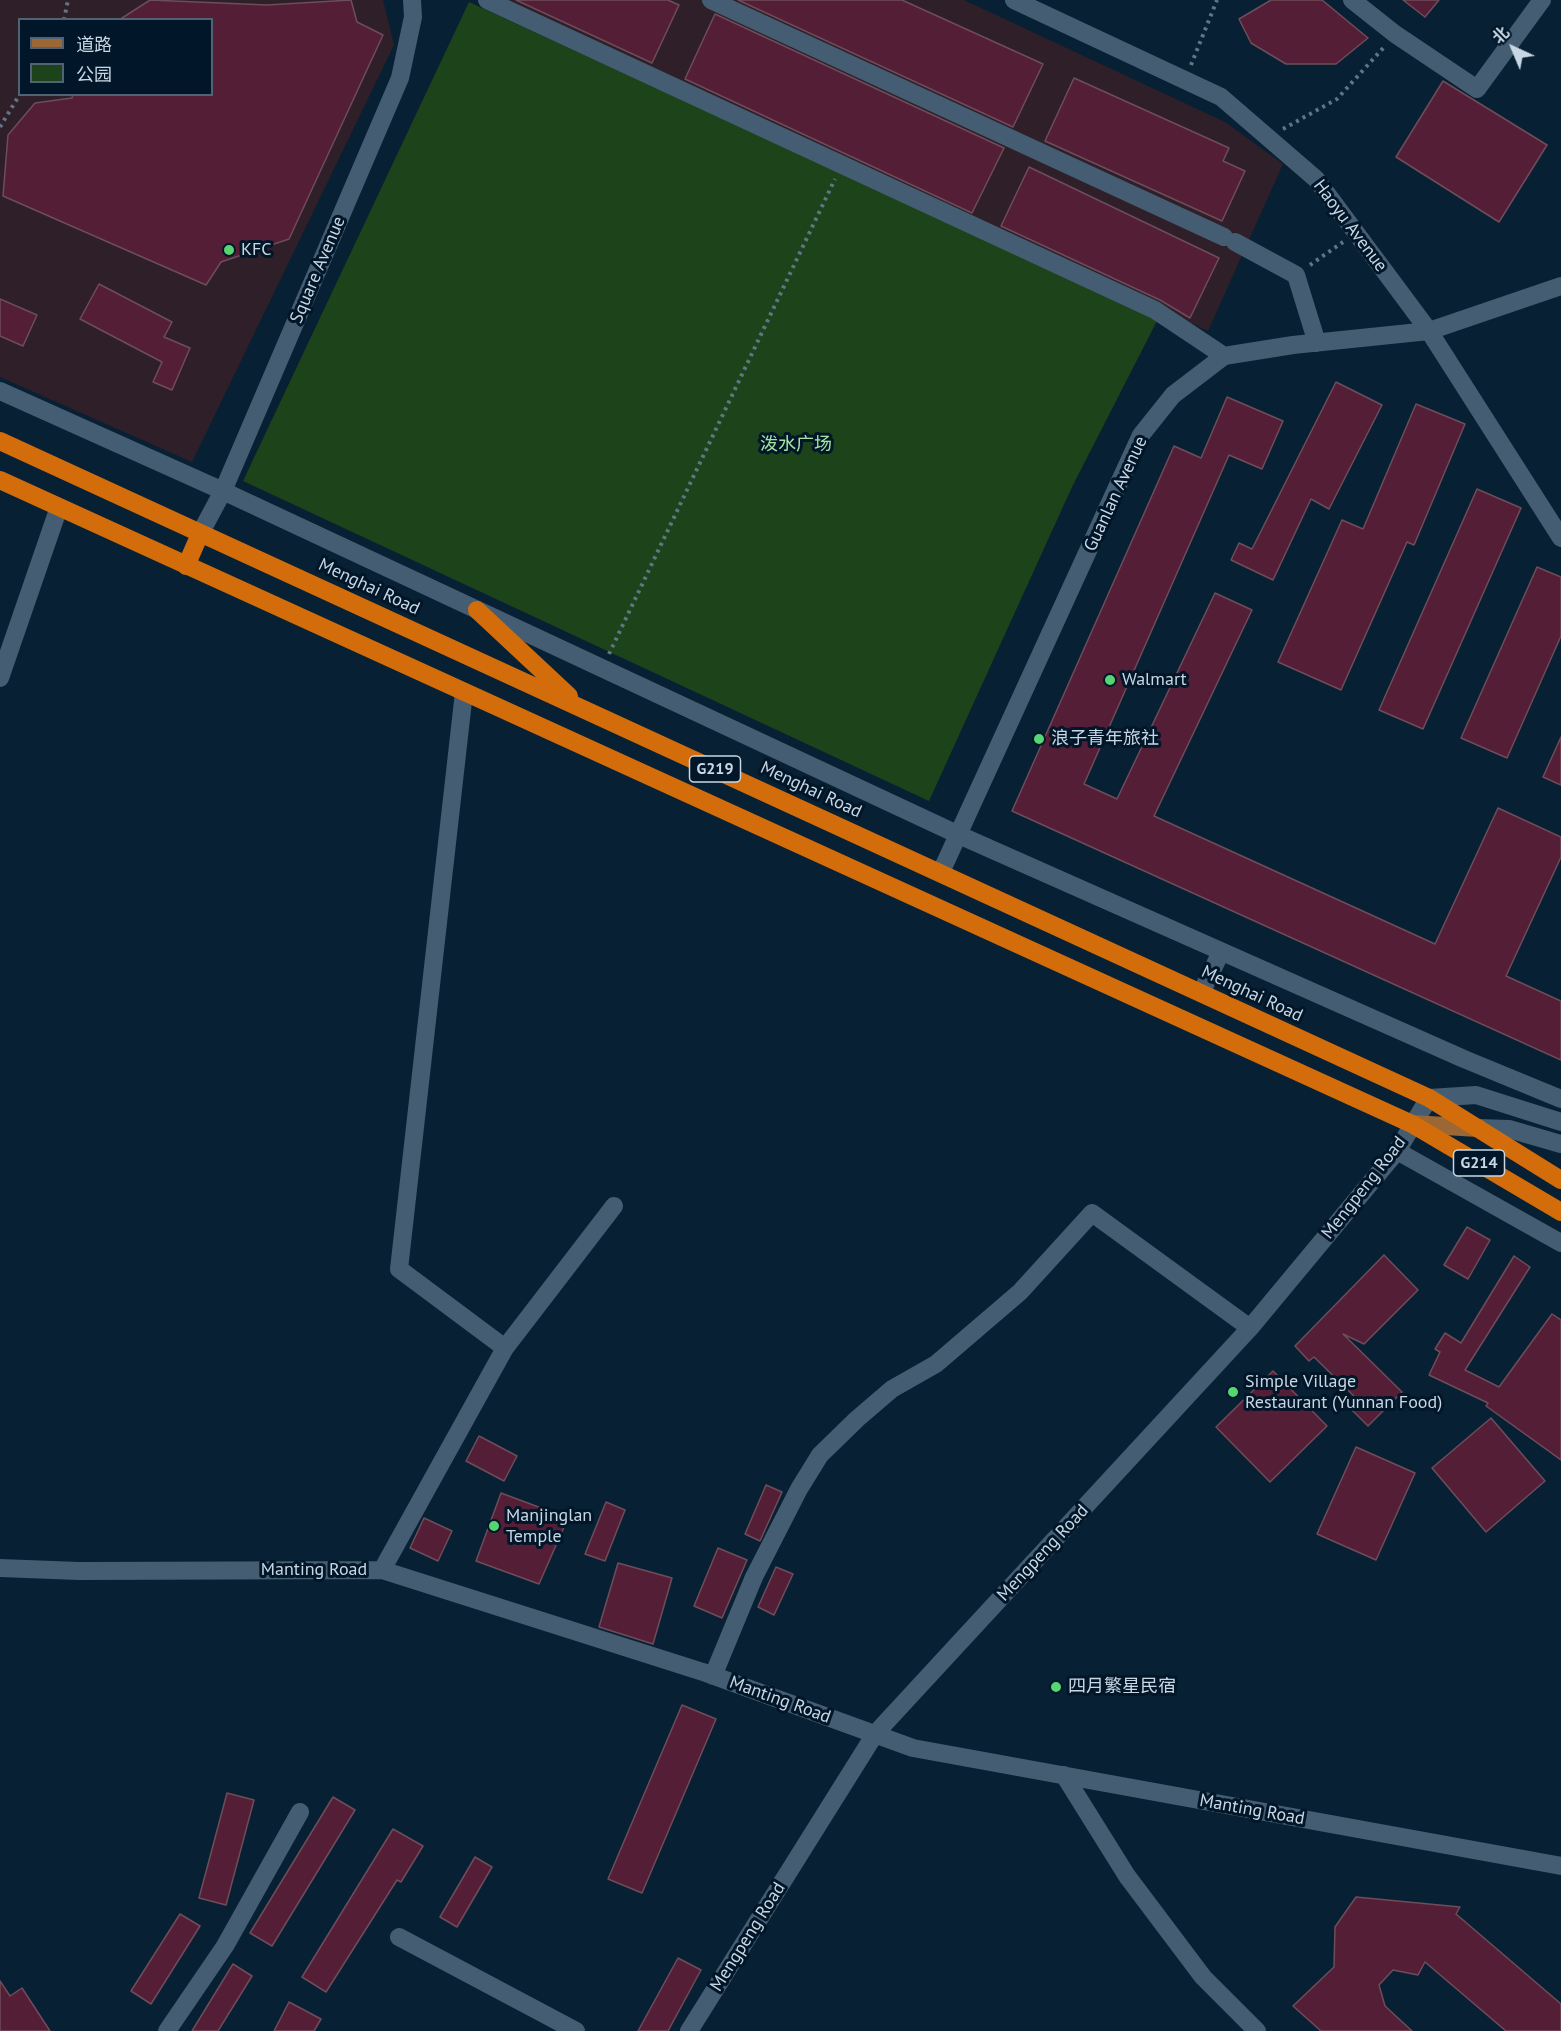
<!DOCTYPE html>
<html>
<head>
<meta charset="utf-8">
<style>
	body { margin:0 }
	#map { position:relative; width:1561px; height:2031px; overflow:hidden; background:#082033; font-family:"PT Sans","Noto Sans SC",sans-serif }
	canvas { display:block }
	.legend { position:absolute; left:18px; top:18px; width:195px; height:78px; box-sizing:border-box; background:#011629; border:2px solid #516373; margin:0; padding:8px 10px; list-style:none; font-size:18px; color:#c8d7e3 }
	.legend li { display:flex; align-items:center; gap:12px; height:30px }
	.legend b { width:30px; border:2px solid #516373 }
	.north { position:absolute; left:1483px; top:18px; width:60px; height:60px; -webkit-text-stroke:4px #011629; paint-order:stroke; rotate:316deg; font-size:16px; font-weight:700; line-height:24px; text-align:center; color:#c8d7e3 }
	.north::after { content:''; display:block; margin:auto; width:21px; height:27px; background:#c8d7e3; clip-path:polygon(50% 0,100% 100%,50% 72%,0 100%) }
</style>
</head>
<body>
<div id="map">
<canvas width="1561" height="2031"></canvas>
<ul class="legend">
<li><b style="height:8px;background:#9a6735"></b>道路</li>
<li><b style="height:16px;background:#1d431b"></b>公园</li>
</ul>
<div class="north">北</div>
</div>
<script>
const ctx = document.querySelector('canvas').getContext('2d');
ctx.lineJoin = 'round';
function paint(path, color) { ctx.fillStyle = color; ctx.fill(path, 'evenodd'); }
const shape = rows => new Path2D(rows.map(r => 'M' + r).join(''));
function strokePath(path, color, width, dash) { ctx.strokeStyle = color; ctx.lineWidth = width; ctx.lineCap = dash ? 'butt' : 'round'; ctx.setLineDash(dash || []); ctx.stroke(path); }
function write(font, color, halo, rows, align = 'center') {
  ctx.font = font + ' "PT Sans","Noto Sans SC",sans-serif'; ctx.lineWidth = 6; ctx.setLineDash([]); ctx.textBaseline = 'middle'; ctx.strokeStyle = halo; ctx.fillStyle = color; for (const [text, x, y, turn = 0] of rows) {
    ctx.save(); ctx.translate(x, y); ctx.rotate((+turn || 0) * Math.PI / 180); ctx.textAlign = isNaN(turn) ? turn : align; if (halo) ctx.strokeText(text, 0, 0); ctx.fillText(text, 0, 0); ctx.restore();
  }
}
paint(shape([
	[0,0,383,0,394,45,192,462,0,377],
	[20,20,212,20,212,94,20,94],
	[503,0,964,0,1225,122,1283,164,1208,331]
]), '#2f1f29');
paint(shape([
	[469,2,1158,319,1072,487,929,801,243,481]
]), '#1d431b');
const building = shape([
	[150,0,267,5,351,0,357,22,383,35,289,239,221,262,206,285,3,196,8,135,35,103,72,98,73,94,212,94,212,20,119,20,150,0],
	[516,0,668,0,679,5,652,63,516,0],
	[738,0,902,0,1043,64,1013,127,738,0],
	[1271,0,1322,0,1368,38,1336,64,1286,64,1251,43,1239,19,1271,0],
	[1403,0,1439,0,1425,17,1403,0],
	[715,14,1004,148,972,213,685,79,715,14],
	[1074,78,1229,148,1223,161,1245,171,1222,221,1045,141,1074,78],
	[1443,81,1547,145,1499,222,1396,157,1443,81],
	[1029,167,1219,258,1190,318,1160,300,1001,226,1029,167],
	[99,284,172,322,164,337,190,348,172,390,153,382,162,362,80,319,99,284],
	[0,299,37,315,23,346,0,336,0,299],
	[1336,382,1382,405,1329,509,1311,499,1273,580,1231,560,1239,543,1252,549,1336,382],
	[1227,397,1283,421,1262,469,1229,455,1084,784,1117,799,1215,593,1252,610,1154,816,1435,944,1498,808,1561,837,1561,857,1506,976,1561,1001,1561,1060,1012,811,1174,446,1201,458,1227,397],
	[1416,404,1465,424,1414,545,1407,542,1341,690,1278,662,1342,520,1363,529,1416,404],
	[1477,489,1521,508,1423,729,1379,710,1477,489],
	[1537,567,1561,577,1561,636,1507,758,1461,738,1537,567],
	[1561,737,1561,785,1543,777,1561,737],
	[1467,1227,1490,1240,1468,1279,1444,1265,1467,1227],
	[1384,1255,1418,1290,1364,1344,1343,1334,1402,1392,1368,1426,1351,1409,1359,1401,1314,1357,1309,1361,1295,1346,1384,1255],
	[1514,1256,1530,1267,1465,1370,1499,1387,1552,1314,1561,1320,1561,1460,1486,1406,1488,1403,1429,1375,1440,1352,1435,1349,1445,1333,1461,1343,1514,1256],
	[1273,1371,1327,1426,1270,1482,1216,1427,1273,1371],
	[1491,1418,1545,1481,1486,1532,1432,1468,1491,1418],
	[479,1436,517,1456,504,1481,466,1461,479,1436],
	[1356,1447,1415,1473,1376,1560,1317,1534,1356,1447],
	[766,1485,782,1492,760,1541,745,1534,766,1485],
	[501,1493,568,1518,539,1584,476,1561,501,1493],
	[606,1502,625,1510,605,1561,585,1554,606,1502],
	[424,1518,452,1531,438,1561,410,1548,424,1518],
	[718,1548,747,1560,722,1618,694,1606,718,1548],
	[618,1563,672,1578,653,1644,599,1627,618,1563],
	[776,1567,793,1574,774,1615,758,1607,776,1567],
	[682,1705,716,1719,642,1893,608,1879,682,1705],
	[227,1793,254,1800,226,1905,199,1898,227,1793],
	[333,1797,355,1810,272,1946,250,1933,333,1797],
	[393,1829,423,1846,401,1882,397,1880,326,1992,302,1977,393,1829],
	[475,1857,492,1867,457,1927,440,1917,475,1857],
	[1356,1897,1460,1907,1456,1914,1561,2004,1561,2031,1506,2031,1425,1962,1418,1975,1393,1970,1379,1985,1385,2006,1412,2031,1321,2031,1293,2006,1334,1967,1335,1927,1356,1897],
	[180,1914,200,1926,151,2004,131,1991,180,1914],
	[678,1958,701,1970,668,2031,638,2031,678,1958],
	[233,1964,252,1976,218,2031,192,2031,233,1964],
	[0,1981,10,1996,22,1988,50,2031,0,2031,0,1981],
	[289,2002,321,2019,314,2031,274,2031,289,2002]
]);
paint(building, '#541e37');
strokePath(building, '#6e4d5a', 1.5);
strokePath(shape([
	[64,20,68,0],
	[1191,65,1217,0],
	[0,127,20,94],
	[1283,129,1337,99,1385,46],
	[1310,265,1343,242],
	[609,654,835,179]
]), '#617585', 4, [3, 4.5]);
strokePath(shape([
	[487,0,1155,310,1224,356],
	[711,0,1224,237],
	[1014,0,1221,97,1316,179,1429,331,1561,538],
	[1352,0,1395,34,1477,89,1542,0],
	[1235,242,1296,275,1317,343],
	[0,391,223,491,959,835,1464,1059,1561,1099],
	[200,534,223,491,400,78,413,17,412,0],
	[0,678,59,507],
	[464,692,399,1269,505,1348],
	[941,872,1141,435,1173,395,1224,356,1293,345,1429,331,1561,286],
	[1201,993,1221,952],
	[1478,1128,1509,1129,1561,1144],
	[1397,1151,1561,1243],
	[0,1568,79,1571,382,1570,706,1673,913,1748,1561,1866],
	[382,1570,505,1348,614,1206],
	[713,1676,754,1577,799,1489,820,1455,857,1419,892,1389,936,1364,1020,1292,1092,1213,1250,1328],
	[1064,1775,1127,1876,1203,1977,1257,2031],
	[399,1937,576,2031],
	[167,2031,225,1946,300,1812],
	[689,2031,875,1734,1250,1328,1397,1151,1429,1098,1476,1095,1561,1122]
]), '#445d73', 18);
strokePath(shape([
	[1412,1124,1478,1128]
]), '#9a6735', 18);
strokePath(shape([
	[0,441,1429,1098,1561,1180],
	[0,480,1412,1124,1561,1212],
	[186,566,200,534],
	[477,610,569,696]
]), '#d36d0b', 18);
for (const [x, y, r, color] of [
	[229,250,6,"#55d672"],
	[1110,680,6,"#55d672"],
	[1039,739,6,"#55d672"],
	[1233,1392,6,"#55d672"],
	[494,1526,6,"#55d672"],
	[1056,1687,6,"#55d672"]
]) { const dot = new Path2D(); dot.arc(x, y, r, 0, 2 * Math.PI); ctx.fillStyle = color; ctx.fill(dot); strokePath(dot, '#011629', 2); }
for (const [x, y, w] of [
	[715,769,51],
	[1479,1163,51]
]) { const box = new Path2D(); box.roundRect(x - w / 2, y - 13, w, 26, 4.5); ctx.fillStyle = '#011629'; ctx.fill(box); strokePath(box, '#c8d7e3', 1.5); }
write('bold 16px', '#c8d7e3', null, [
	["G219",715,769],
	["G214",1479,1163]
]);
write('18px', '#c8d7e3', '#011629', [
	["Haoyu Avenue",1350,226,53],
	["Square Avenue",318,270,-67],
	["Guanlan Avenue",1116,494,-65],
	["Menghai Road",369,587,25],
	["Menghai Road",811,790,25],
	["Menghai Road",1252,994,25],
	["Mengpeng Road",1364,1188,-52],
	["Mengpeng Road",1043,1553,-47],
	["Manting Road",314,1570],
	["Manting Road",780,1700,20],
	["Manting Road",1252,1810,10],
	["Mengpeng Road",748,1937,-58]
]);
write('18px', '#c8d7e3', '#011629', [
	["KFC",241,250],
	["Walmart",1122,680],
	["浪子青年旅社",1051,739],
	["Simple Village",1245,1382],
	["Restaurant (Yunnan Food)",1245,1403],
	["Manjinglan",506,1516],
	["Temple",506,1537],
	["四月繁星民宿",1068,1687]
], 'left');
write('18px', '#a4e59f', '#011629', [
	["泼水广场",796,445]
]);
</script>
</body>
</html>
